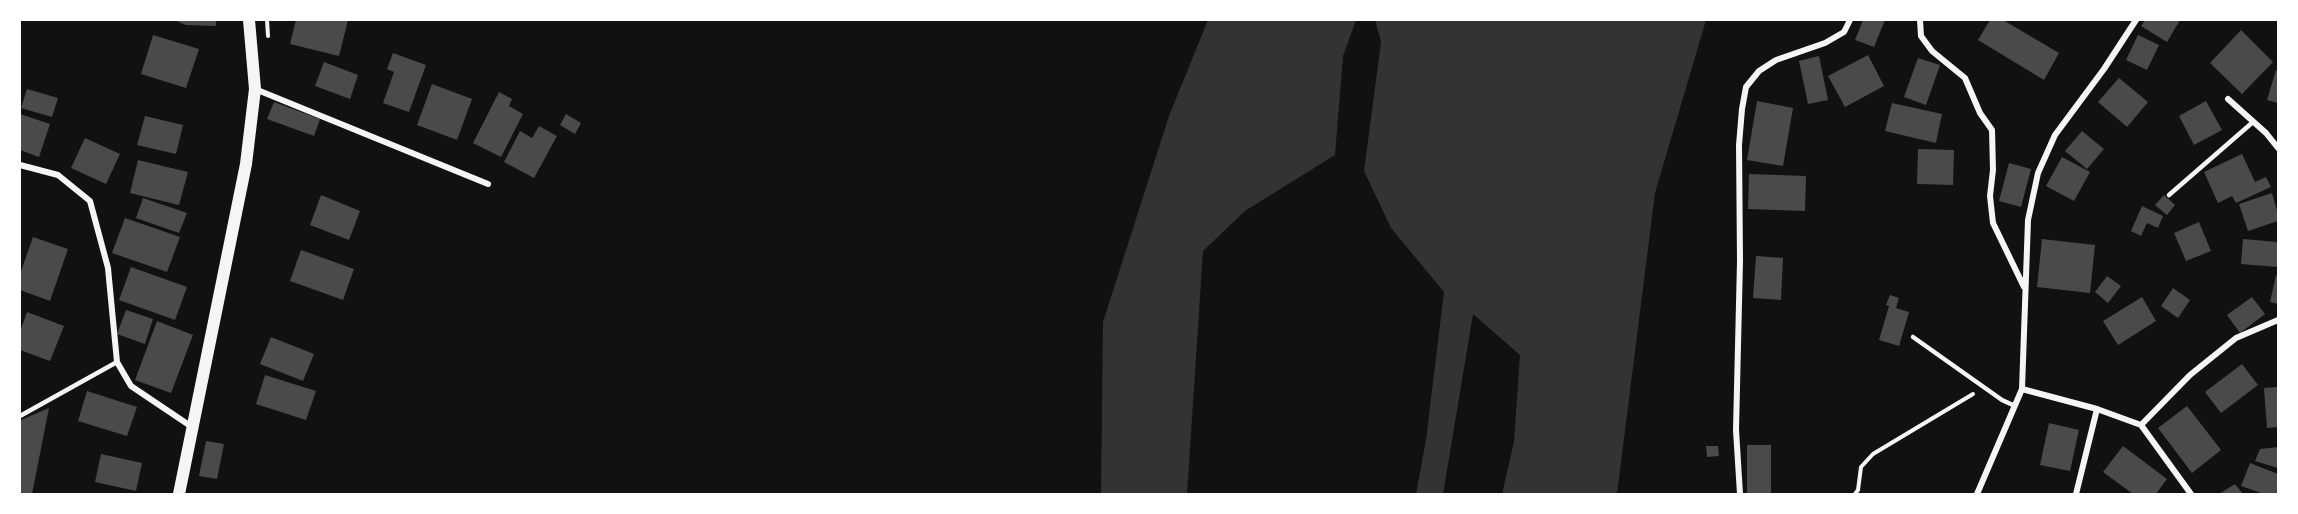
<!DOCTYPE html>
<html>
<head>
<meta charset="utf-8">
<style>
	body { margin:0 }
	#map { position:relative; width:2298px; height:514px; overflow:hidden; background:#111; font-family:"Public Sans",sans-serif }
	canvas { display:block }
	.frame { position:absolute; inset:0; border:21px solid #fff; pointer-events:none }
</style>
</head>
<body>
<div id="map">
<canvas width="2298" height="514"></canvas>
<div class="frame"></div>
</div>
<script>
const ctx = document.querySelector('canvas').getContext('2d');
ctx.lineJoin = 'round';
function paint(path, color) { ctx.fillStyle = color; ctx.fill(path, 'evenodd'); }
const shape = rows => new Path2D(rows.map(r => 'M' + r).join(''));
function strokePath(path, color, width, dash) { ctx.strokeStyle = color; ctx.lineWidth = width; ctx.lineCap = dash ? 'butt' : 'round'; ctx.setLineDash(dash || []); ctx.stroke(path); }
paint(shape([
	[1208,20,1356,20,1343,56,1335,155,1245,211,1203,251,1187,494,1101,494,1103,322,1169,116],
	[1375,20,1706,20,1655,193,1617,494,1502,494,1514,442,1520,355,1473,314,1443,494,1416,494,1426,440,1444,292,1391,228,1364,171,1381,42]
]), '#333');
paint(shape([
	[174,20,216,20,216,26,186,25],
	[296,20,348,20,339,56,290,44],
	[1863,20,1885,20,1874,47,1855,40],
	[1990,20,2003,20,2059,53,2044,80,1978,40],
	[2145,20,2180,20,2167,42,2141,26],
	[2241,30,2273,62,2242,94,2210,63],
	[153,35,199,49,186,88,141,74],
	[2138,35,2159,45,2147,70,2126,60],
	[393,53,426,65,409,112,383,103,394,72,387,69],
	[1868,55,1884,86,1845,107,1828,76],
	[1819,56,1828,100,1808,104,1799,61],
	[1918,58,1940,65,1926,105,1904,97],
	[324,62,358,75,350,99,315,86],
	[2276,70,2278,71,2278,103,2267,100],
	[2119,78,2148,102,2127,127,2098,102],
	[432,84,472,99,457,140,417,125],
	[27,89,58,98,52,117,21,108],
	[499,92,512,99,509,106,523,114,501,157,473,143],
	[1757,101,1793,108,1783,166,1747,160],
	[2206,101,2222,130,2194,145,2179,116],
	[274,102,320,119,314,136,267,119],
	[1892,103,1942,114,1936,143,1885,131],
	[20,114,50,124,39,157,20,150],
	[566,114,581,123,575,134,560,125],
	[145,116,183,125,176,154,137,145],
	[539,126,557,136,534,178,504,162,520,131,532,138],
	[2082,131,2104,149,2087,169,2065,151],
	[85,138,120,154,106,184,71,168],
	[1918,149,1954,150,1953,185,1917,184],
	[2242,154,2255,182,2266,177,2271,187,2236,203,2232,196,2218,203,2204,172],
	[2062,157,2090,172,2074,201,2046,186],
	[138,160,188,172,179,205,130,193],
	[2009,163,2031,169,2021,207,1999,201],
	[1749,174,1806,176,1805,211,1748,209],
	[2272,193,2278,214,2278,221,2248,231,2239,204],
	[321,195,360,211,349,240,310,225],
	[2164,195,2175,205,2167,215,2155,205],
	[143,198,187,213,179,233,136,218],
	[2142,206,2163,216,2158,228,2147,223,2141,236,2131,231],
	[125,218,180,237,167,272,112,253],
	[2199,222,2211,251,2186,261,2174,233],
	[33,237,68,249,50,301,20,290,20,274],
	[2042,239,2095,245,2090,293,2037,287],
	[2243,239,2278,242,2278,267,2241,264],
	[301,250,354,269,343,300,290,281],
	[1756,256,1783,258,1781,300,1753,298],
	[131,267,187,287,175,320,119,300],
	[2276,275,2278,276,2278,304,2270,302],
	[2107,276,2121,286,2108,303,2095,292],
	[2173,288,2190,300,2178,318,2161,306],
	[1890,295,1899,298,1896,308,1909,312,1899,346,1879,340,1889,306,1886,305],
	[2142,297,2156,321,2118,345,2103,321],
	[2252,297,2265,314,2240,333,2227,315],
	[126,310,153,319,145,344,117,334],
	[27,312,64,326,50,361,20,350,20,332],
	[157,321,193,335,171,393,135,380],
	[271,337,314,354,303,381,260,364],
	[2242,364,2258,385,2221,413,2205,392],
	[265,375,316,391,306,420,256,404],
	[2278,387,2278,427,2267,428,2264,388],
	[87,391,137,407,127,436,78,421],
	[2187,406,2221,450,2192,473,2158,428],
	[49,408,32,494,20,494,20,428,21,420],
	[2049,423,2079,430,2070,471,2040,465],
	[206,441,224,444,217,479,199,476],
	[1747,445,1771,445,1771,494,1747,494],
	[1706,446,1718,446,1719,456,1707,457],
	[2123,446,2167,479,2156,494,2133,494,2103,472],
	[2278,447,2278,468,2255,461,2260,449],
	[101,454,142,463,136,491,95,482],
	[2250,463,2278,474,2278,494,2264,494,2241,486],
	[2235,484,2243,494,2219,494]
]), '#4a4a4a');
strokePath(shape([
	[267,20,268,36],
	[1855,494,1858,490,1861,467,1873,454,1973,394]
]), '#f5f5f5', 4);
strokePath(shape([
	[2169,195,2253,122],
	[1913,337,2002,400,2015,406],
	[20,416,117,362]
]), '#f5f5f5', 4.5);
strokePath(shape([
	[1920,20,1921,36,1932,51,1965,78,1980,113,1992,130,1993,170,1990,196,1993,223,2024,287],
	[255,89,488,184],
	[2228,99,2266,133,2278,148],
	[20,165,58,175,90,201,108,268,117,362,131,386,192,427],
	[2022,389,2097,409,2141,425,2191,494],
	[2141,425,2190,375,2236,338,2278,320],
	[1740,494,1736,430,1740,261,1739,145,1742,109,1746,87,1759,71,1776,60,1825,43,1844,32,1850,20],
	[1977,494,2022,389,2028,220,2038,173,2055,135,2104,69,2136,20],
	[2076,494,2097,409]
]), '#f5f5f5', 6);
strokePath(shape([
	[179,494,246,164,255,89,249,20]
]), '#f5f5f5', 12);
</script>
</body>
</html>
